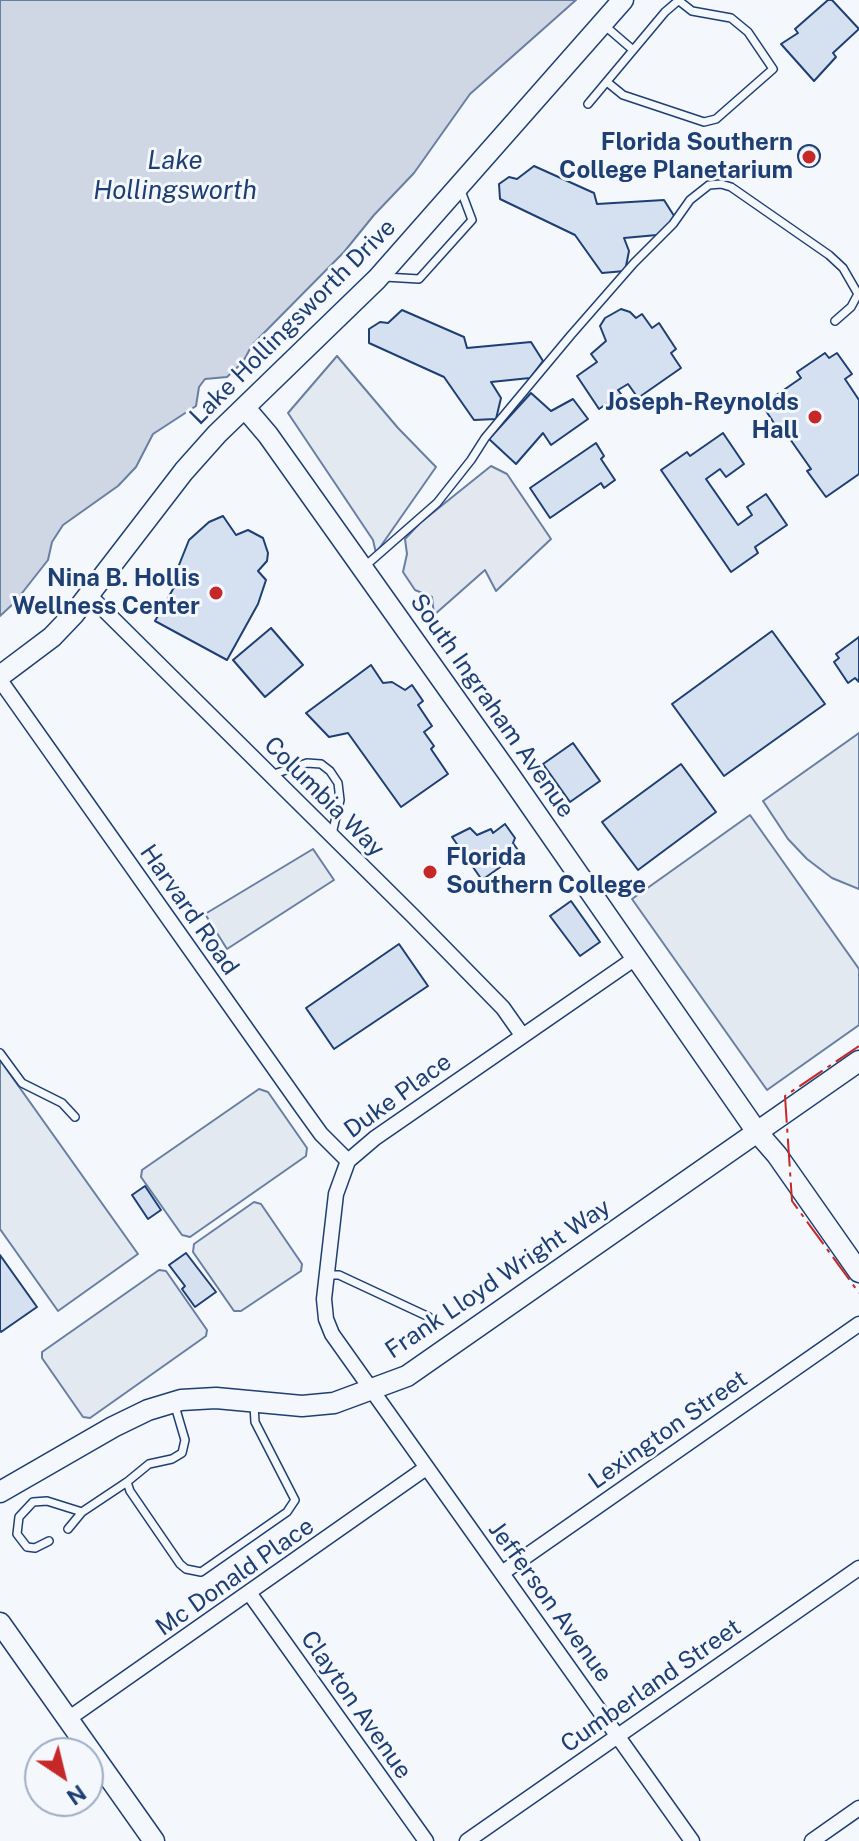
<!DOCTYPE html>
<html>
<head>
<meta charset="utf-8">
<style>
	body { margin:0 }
	#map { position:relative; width:859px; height:1841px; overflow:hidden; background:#f4f7fb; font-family:"Public Sans",sans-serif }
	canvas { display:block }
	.north { position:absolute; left:24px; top:1737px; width:80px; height:80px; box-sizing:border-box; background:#f4f7fb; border:2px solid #9eadc5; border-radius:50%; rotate:145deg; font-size:22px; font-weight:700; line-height:32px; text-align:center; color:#1d3f73 }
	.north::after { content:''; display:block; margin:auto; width:28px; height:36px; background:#c62828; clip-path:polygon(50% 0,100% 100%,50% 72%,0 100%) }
</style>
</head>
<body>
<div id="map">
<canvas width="859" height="1841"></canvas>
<div class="north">N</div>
</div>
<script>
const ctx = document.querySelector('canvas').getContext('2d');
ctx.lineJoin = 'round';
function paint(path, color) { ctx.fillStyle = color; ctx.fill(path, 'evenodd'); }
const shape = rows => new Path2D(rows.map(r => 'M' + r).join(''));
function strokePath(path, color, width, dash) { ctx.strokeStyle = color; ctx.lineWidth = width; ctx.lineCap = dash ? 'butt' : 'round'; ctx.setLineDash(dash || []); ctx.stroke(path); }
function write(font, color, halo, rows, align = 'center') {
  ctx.font = font + ' "Public Sans",sans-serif'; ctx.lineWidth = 6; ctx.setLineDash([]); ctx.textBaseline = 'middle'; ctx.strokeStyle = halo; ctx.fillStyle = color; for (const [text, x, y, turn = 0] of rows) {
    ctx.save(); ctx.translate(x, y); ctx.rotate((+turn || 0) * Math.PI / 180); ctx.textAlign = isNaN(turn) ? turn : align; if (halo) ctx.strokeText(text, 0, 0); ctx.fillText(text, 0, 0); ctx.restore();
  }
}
const green = shape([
	[337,356,398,428,436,467,376,553,373,540,288,413,337,356],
	[859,733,859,889,832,878,807,859,788,839,763,801,859,733],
	[750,815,859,969,859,1025,767,1090,632,899,750,815],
	[313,849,334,880,227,949,205,914,313,849],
	[0,1060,138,1254,58,1311,0,1229,0,1060],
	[259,1089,268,1092,307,1148,306,1156,190,1237,182,1235,141,1177,142,1170,259,1089],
	[254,1202,261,1204,302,1264,301,1271,241,1311,234,1311,193,1252,194,1244,254,1202],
	[159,1270,166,1271,207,1330,206,1336,90,1418,83,1417,42,1358,42,1352,159,1270]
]);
paint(green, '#e3e9f0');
strokePath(green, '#687fa3', 2);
const parking = shape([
	[491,466,507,474,551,539,496,591,485,570,434,615,432,597,415,590,403,572,407,554,405,539,420,523,491,466]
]);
paint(parking, '#e3e8f0');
strokePath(parking, '#687fa3', 2);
const water = shape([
	[0,0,576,0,470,94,414,173,374,215,344,252,252,345,243,362,227,377,205,379,199,387,196,406,153,434,136,467,118,486,63,525,52,542,48,560,15,602,0,616,0,0]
]);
paint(water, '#cfd7e4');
strokePath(water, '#687fa3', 2);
const building = shape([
	[828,0,832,0,859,29,833,53,836,57,814,81,781,44,798,33,795,29,828,0],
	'798 156a11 11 0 1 1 22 0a11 11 0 1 1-22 0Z',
	[534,166,594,193,597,204,664,200,676,219,657,235,624,238,629,251,625,271,602,273,575,235,500,199,499,184,509,177,517,179,534,166],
	[621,309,630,312,636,318,642,314,652,328,659,323,676,349,671,353,681,368,638,398,628,384,618,390,621,394,599,409,577,376,597,362,591,354,606,341,600,326,605,318,621,309],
	[402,310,464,337,467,348,531,342,543,361,530,378,491,382,501,398,496,419,474,420,444,377,369,343,369,329,380,322,388,323,402,310],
	[825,353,829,358,837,353,852,374,845,379,859,400,859,474,826,497,807,471,811,469,783,429,780,432,762,405,801,378,797,372,825,353],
	[531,393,551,411,573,399,588,419,551,445,543,433,516,464,489,439,531,393],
	[723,433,744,464,726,477,720,469,706,479,738,525,752,515,747,507,766,494,787,525,755,547,758,553,731,572,661,470,687,452,690,456,723,433],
	[596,443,604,456,601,459,615,480,604,488,601,483,550,518,530,488,596,443],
	[223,516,236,535,248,530,263,538,268,553,267,561,258,571,266,580,258,604,227,660,155,621,177,582,177,570,189,540,209,522,223,516],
	[271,628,303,665,265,697,233,660,271,628],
	[772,631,825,704,724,776,672,704,772,631],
	[859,637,859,682,855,678,848,683,834,662,839,658,836,654,859,637],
	[371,665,383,683,392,682,405,690,412,685,423,701,418,705,432,726,424,732,434,746,431,749,448,774,401,807,348,733,329,737,306,713,371,665],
	[573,743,600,781,570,802,543,764,573,743],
	[681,764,716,812,638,870,602,822,681,764],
	[505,824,515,838,513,843,520,853,482,880,452,837,470,828,477,835,491,829,493,833,505,824],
	[571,901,600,942,580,956,550,916,571,901],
	[399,944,428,986,334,1049,306,1008,399,944],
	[145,1186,161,1210,148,1219,132,1195,145,1186],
	[186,1253,216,1292,195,1307,182,1289,185,1286,169,1265,186,1253],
	[0,1255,37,1307,1,1332,0,1330,0,1255]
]);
paint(building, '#d5e0f0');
strokePath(building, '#1d3f73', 2);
const lane = shape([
	[604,25,633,50],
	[607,82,623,95,704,122,716,119,773,69,748,32,731,18,692,11,678,0],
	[588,104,665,12,679,0],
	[385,277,419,279,472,220,460,188],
	[364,567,437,503,471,460,485,438,571,335,634,263,673,224,690,200,709,185,721,184,731,187,829,255,843,268,858,294,851,307,835,321],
	[271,775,307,763,321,764,330,771,338,783,340,800,332,834],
	[0,1053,22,1083,62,1103,75,1117],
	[327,1275,339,1275,429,1317],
	[175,1406,185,1440,182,1453,172,1459,149,1464,127,1482,130,1491,180,1564,186,1569,201,1572,287,1512,295,1500,255,1422,254,1404],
	[82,1512,127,1482],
	[49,1541,35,1548,27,1547,17,1534,19,1517,33,1502,47,1501,82,1512,68,1529]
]);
const street = shape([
	[89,595,413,916,503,1008,522,1035],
	[0,680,303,1109,321,1134,348,1161],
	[637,957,375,1138,348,1161,336,1194,324,1299,326,1319,332,1334,692,1841],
	[502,1573,859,1324],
	[250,1594,426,1841],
	[68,1719,426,1468],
	[467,1841,859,1568],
	[812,1841,859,1808]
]);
const secondary = shape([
	[245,408,268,435,508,773,757,1132,777,1155,859,1272],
	[0,676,52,637,74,614,184,471,217,434,377,279,623,0],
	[0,1492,113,1427,148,1410,181,1400,216,1398,302,1406,334,1403,407,1376,859,1061],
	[0,1623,154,1841]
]);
strokePath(lane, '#1d3f73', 10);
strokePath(street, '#1d3f73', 17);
strokePath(secondary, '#1d3f73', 23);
strokePath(lane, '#f4f7fb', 7);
strokePath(street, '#f4f7fb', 14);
strokePath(secondary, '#f4f7fb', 20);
strokePath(shape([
	[859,1046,785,1096,792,1201,859,1293]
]), '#c62828', 2, [28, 6, 4, 6]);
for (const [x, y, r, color] of [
	[809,157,8,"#c62828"],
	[815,417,8,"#c62828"],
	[216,593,8,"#c62828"],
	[430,872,8,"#c62828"]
]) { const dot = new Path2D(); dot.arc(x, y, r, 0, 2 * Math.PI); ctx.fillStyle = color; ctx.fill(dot); strokePath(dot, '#f4f7fb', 3); }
write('bold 24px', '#1d3f73', '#f4f7fb', [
	["Florida Southern",793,143],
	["College Planetarium",793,171],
	["Joseph-Reynolds",799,403],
	["Hall",799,431],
	["Nina B. Hollis",200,579],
	["Wellness Center",200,607],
	["Florida",446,858,"left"],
	["Southern College",446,886,"left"]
], 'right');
write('24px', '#1d3f73', '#f4f7fb', [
	["Lake Hollingsworth Drive",293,322,-45],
	["South Ingraham Avenue",492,706,55],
	["Columbia Way",324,797,45],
	["Harvard Road",189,910,55],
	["Duke Place",398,1096,-36],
	["Frank Lloyd Wright Way",498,1279,-34],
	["Lexington Street",668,1430,-35],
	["Mc Donald Place",235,1577,-35],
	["Jefferson Avenue",550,1602,54],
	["Cumberland Street",651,1686,-35],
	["Clayton Avenue",356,1705,55]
]);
write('italic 26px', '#1d3f73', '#f4f7fb', [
	["Lake",175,161],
	["Hollingsworth",175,191]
]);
</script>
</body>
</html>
